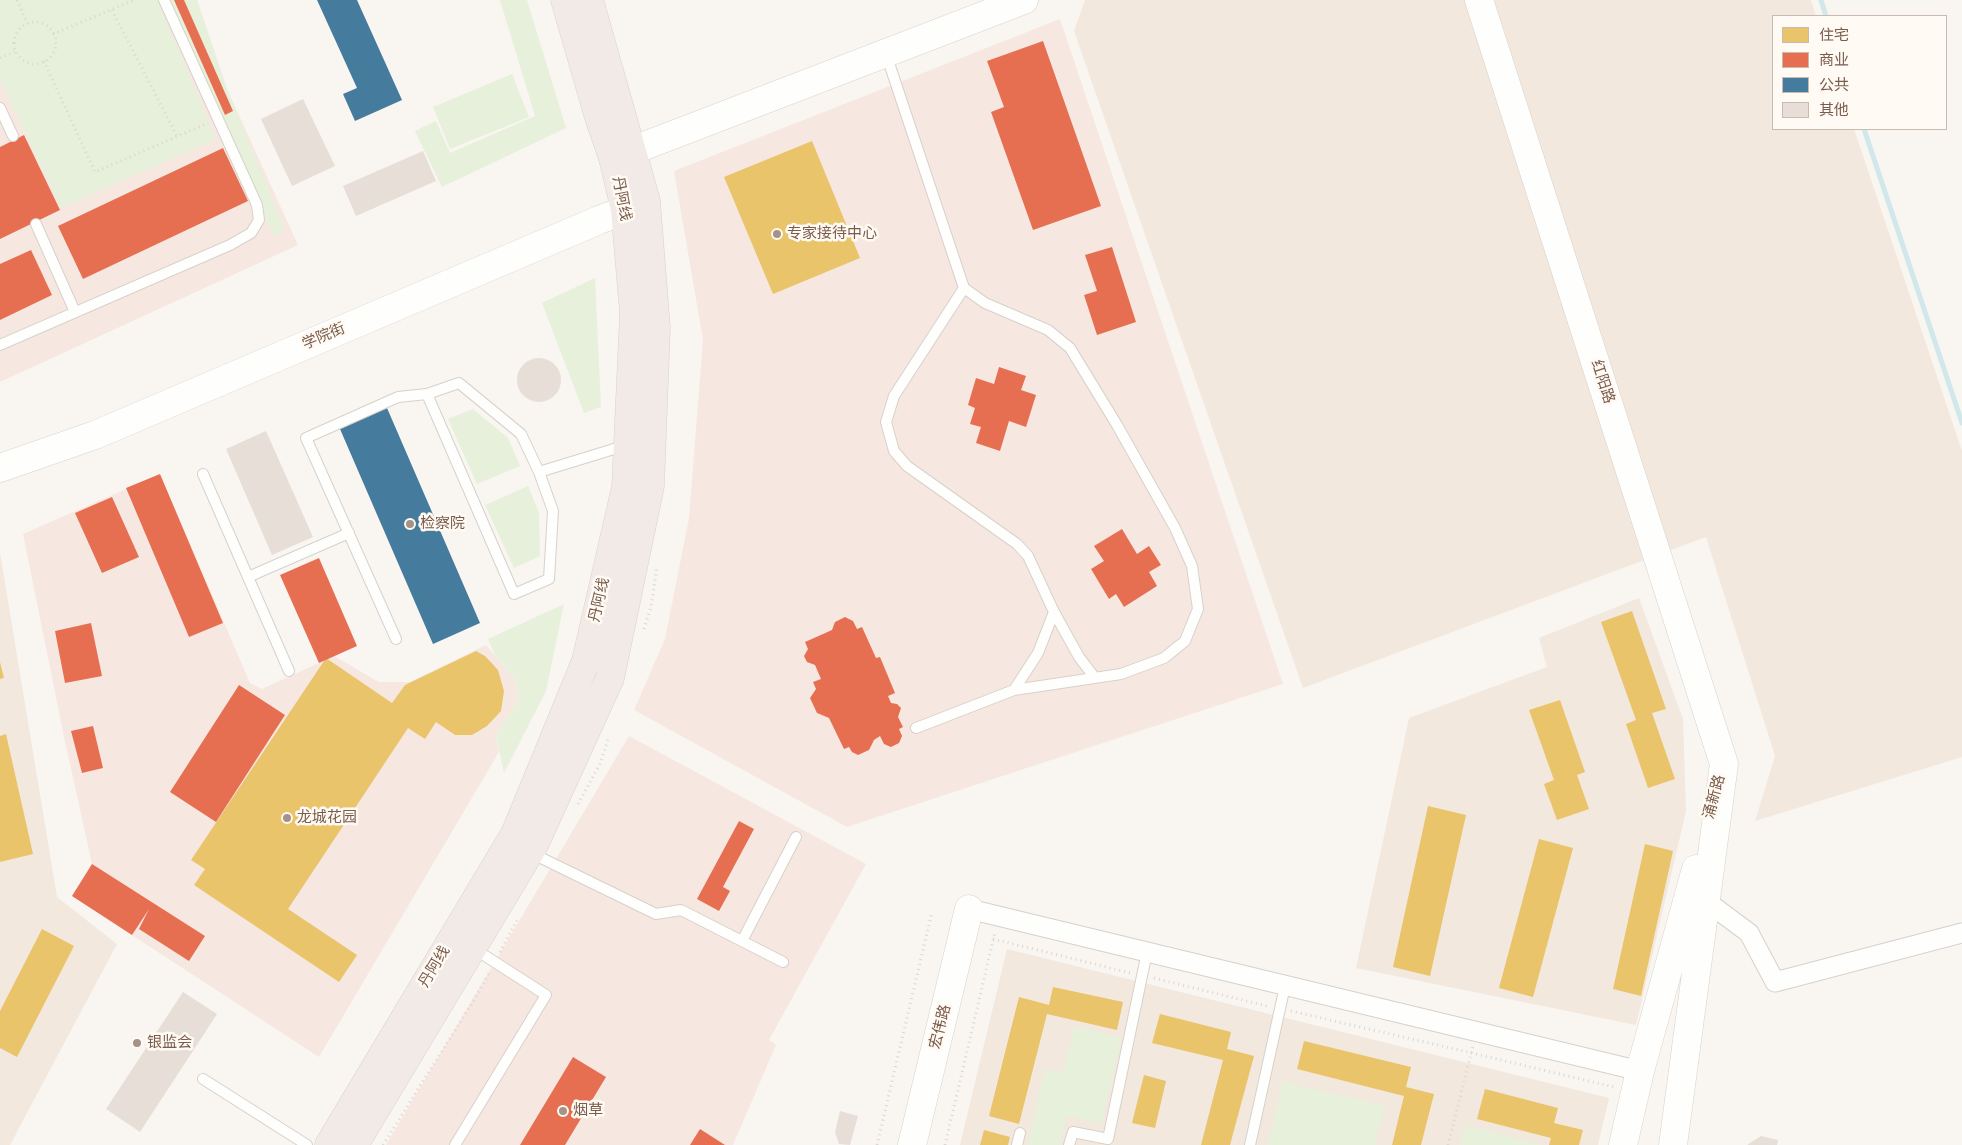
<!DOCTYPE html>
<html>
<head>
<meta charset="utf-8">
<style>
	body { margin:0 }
	#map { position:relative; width:1962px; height:1145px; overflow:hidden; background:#f9f5f0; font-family:"Titillium Web","Noto Sans SC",sans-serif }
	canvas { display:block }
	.legend { position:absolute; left:1772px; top:15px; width:175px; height:115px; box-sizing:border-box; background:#fffaf3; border:1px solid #cabbb1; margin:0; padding:6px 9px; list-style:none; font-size:15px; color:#7a5c4d }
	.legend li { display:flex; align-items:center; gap:10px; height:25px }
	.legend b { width:25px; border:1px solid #cabbb1 }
</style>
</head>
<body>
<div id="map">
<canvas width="1962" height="1145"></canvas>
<ul class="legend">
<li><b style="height:14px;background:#e9c46a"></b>住宅</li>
<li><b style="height:14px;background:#e76f51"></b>商业</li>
<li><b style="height:14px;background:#457b9d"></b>公共</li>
<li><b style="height:14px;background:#e6ded7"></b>其他</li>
</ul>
</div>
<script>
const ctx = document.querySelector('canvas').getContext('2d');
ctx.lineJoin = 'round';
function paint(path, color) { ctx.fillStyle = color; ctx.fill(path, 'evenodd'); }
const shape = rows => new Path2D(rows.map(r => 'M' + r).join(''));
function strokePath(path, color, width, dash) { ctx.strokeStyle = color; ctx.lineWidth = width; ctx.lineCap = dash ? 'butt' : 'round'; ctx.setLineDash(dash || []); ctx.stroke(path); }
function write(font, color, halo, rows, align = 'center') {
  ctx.font = font + ' "Titillium Web","Noto Sans SC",sans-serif'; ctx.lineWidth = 5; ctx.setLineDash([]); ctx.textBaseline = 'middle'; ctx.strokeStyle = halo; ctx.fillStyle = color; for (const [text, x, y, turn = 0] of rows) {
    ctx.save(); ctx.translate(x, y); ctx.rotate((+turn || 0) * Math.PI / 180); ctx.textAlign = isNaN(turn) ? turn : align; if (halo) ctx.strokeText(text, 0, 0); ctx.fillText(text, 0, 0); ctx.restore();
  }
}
paint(shape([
	[1085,0,1811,0,1816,16,1773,16,1773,129,1854,129,1962,451,1962,757,1755,821,1775,756,1706,537,1303,688,1074,31],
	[0,553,57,897,117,944,10,1145,0,1145],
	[1639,598,1683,719,1686,811,1636,1025,1356,968,1409,718,1547,667,1539,638],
	[1007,949,1609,1098,1598,1145,960,1145]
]), '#f2e8de');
paint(shape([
	[0,0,197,0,227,89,298,245,0,382],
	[1060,19,1283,684,847,827,634,710,665,639,689,518,703,340,674,171],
	[160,474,250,683,262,689,334,656,379,682,410,682,486,645,515,678,519,698,496,736,499,752,319,1057,72,896,92,864,63,732,23,534],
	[629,736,866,864,769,1040,776,1045,733,1145,386,1145]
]), '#f6e8e1');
paint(shape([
	[0,0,157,0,216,139,61,208,0,80],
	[167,0,197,0,227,89,285,230,274,236],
	[500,0,527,0,566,128,442,187,415,131,436,121,450,153,535,116],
	[512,74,529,117,450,149,433,107],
	[595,278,601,407,584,413,542,303],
	[473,409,508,438,520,466,477,484,448,419],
	[528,486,539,513,540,556,514,568,485,505],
	[564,604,546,691,504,773,496,736,519,698,515,678,495,655,488,639],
	[1074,1026,1122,1038,1101,1124,1067,1116,1060,1145,1027,1145,1045,1069,1063,1073],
	[1283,1082,1385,1106,1375,1145,1268,1145],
	[1465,1125,1540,1144,1539,1145,1460,1145]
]), '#e7f0db');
paint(shape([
	[812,141,860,258,773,294,724,177],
	[1632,611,1666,709,1652,713,1675,779,1648,788,1626,724,1636,720,1601,622],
	[476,651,485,656,498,670,504,691,501,711,487,726,472,735,455,735,436,722,425,739,408,728,288,909,357,955,339,982,194,885,205,869,191,860,326,658,392,703,405,685],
	[0,662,4,678,0,679],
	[1560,700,1585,772,1577,775,1589,809,1557,820,1544,784,1554,780,1529,710],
	[6,734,33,854,0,862,0,736],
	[1428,806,1466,815,1430,976,1393,967],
	[1539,839,1573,848,1533,997,1499,988],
	[1645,844,1673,851,1641,996,1613,989],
	[42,929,74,946,17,1057,0,1048,0,1011],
	[1053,987,1123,1002,1117,1030,1047,1014,1019,1124,989,1116,1019,997,1049,1005],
	[1160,1014,1231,1032,1227,1049,1254,1056,1230,1145,1201,1145,1223,1060,1152,1043],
	[1304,1041,1411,1067,1406,1087,1434,1094,1421,1145,1392,1145,1404,1096,1297,1069],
	[1144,1075,1166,1081,1155,1128,1132,1123],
	[1485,1089,1558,1108,1554,1123,1583,1130,1579,1145,1549,1145,1551,1138,1477,1119],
	[984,1130,1010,1137,1008,1145,980,1145]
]), '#e9c46a');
paint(shape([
	[174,0,184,0,233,111,225,115],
	[1043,41,1101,206,1033,230,991,112,1004,107,987,61],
	[24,135,60,210,0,239,0,147],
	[223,148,248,201,83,279,58,226],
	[1112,247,1136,322,1097,335,1084,295,1097,291,1085,255],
	[31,250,52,295,0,320,0,264],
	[999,367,1026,376,1021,390,1036,395,1026,427,1009,421,1000,451,976,443,981,427,970,424,975,408,968,405,976,378,994,384],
	[160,474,223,623,189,637,126,488],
	[112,497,139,557,102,573,75,513],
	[1122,529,1137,554,1149,546,1161,565,1149,572,1157,586,1124,607,1116,594,1109,599,1091,569,1104,561,1094,546],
	[319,558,357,646,319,663,280,575],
	[845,617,853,621,857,629,862,627,876,658,880,657,895,693,888,696,891,703,897,704,901,708,898,717,903,727,899,729,902,736,899,743,891,747,884,744,880,736,874,740,869,750,858,755,852,752,849,747,844,749,829,718,817,713,810,698,816,689,813,682,821,679,815,665,807,662,804,656,808,649,805,642,832,630,835,622],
	[91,623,102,676,65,683,55,631],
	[239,685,285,715,216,822,170,792],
	[93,726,103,768,82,773,71,731],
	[739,821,754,829,723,887,730,891,719,911,697,899],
	[92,864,205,936,189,961,139,929,149,909,132,935,72,896],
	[573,1057,606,1077,565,1145,520,1145],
	[700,1129,725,1145,690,1145]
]), '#e76f51');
paint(shape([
	[317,0,357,0,402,100,355,121,343,94,357,88],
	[387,408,480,623,433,644,340,429]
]), '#457b9d');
strokePath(shape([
	[1821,0,1826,16],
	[1864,129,1962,423]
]), '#d0e8ea', 5);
paint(shape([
	[303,99,335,166,292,186,261,119],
	[423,151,436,181,356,216,343,186],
	'517 380a22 22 0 1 1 44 0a22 22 0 1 1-44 0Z',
	[266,431,313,537,272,555,226,449],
	[183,992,217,1014,140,1132,106,1109],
	[840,1111,858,1116,850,1145,839,1144,835,1132],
	[1761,1136,1778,1140,1777,1145,1747,1145]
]), '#e6ded7');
const lane = shape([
	[886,54,964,288,985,303,1048,330,1070,348,1117,425,1175,528,1192,566,1198,609,1185,641,1164,658,1121,674,1014,690,916,728],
	[0,108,13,136],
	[36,224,75,312],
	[964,288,894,396,886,422,894,451,907,466,1017,544,1028,556,1054,612,1079,657,1095,678],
	[0,345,230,245,251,233,259,220,257,205,164,0],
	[459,383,521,434,539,472,553,511,549,579,514,594,427,394,459,383],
	[539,472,627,445],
	[203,474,289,671],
	[248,577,349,533],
	[396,639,306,438,398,397,427,394],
	[1014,690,1038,653,1054,612],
	[531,853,656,914,681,910,783,962],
	[742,941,796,837],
	[203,1079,307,1145],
	[455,1145,546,995,473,948],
	[1017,1145,1020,1133],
	[1069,1145,1073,1132,1108,1139,1147,952],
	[1250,1145,1285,986]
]);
const street = shape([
	[1706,901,1749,933,1775,982,1962,933],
	[969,909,1640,1071]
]);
const secondary = shape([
	[1479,0,1724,764,1673,1145],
	[613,158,1024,0],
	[0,468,95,435,599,220,645,202],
	[912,1145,969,909],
	[1623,1145,1640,1071,1696,869]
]);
const highway = shape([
	[329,1145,515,834,586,661,626,487,634,313,625,209,613,158,598,114,565,0],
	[354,1145,534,845,610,678,650,486,656,328,646,201,589,0]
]);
strokePath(lane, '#d7d1cb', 12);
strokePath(street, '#d7d1cb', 21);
strokePath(secondary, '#d9d2cb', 29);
strokePath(highway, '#dad1cc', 29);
strokePath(shape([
	[17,0,27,23],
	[112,10,177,136],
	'14 43a21 21 0 1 1 42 0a21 21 0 1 1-42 0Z',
	[53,34,134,0],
	[0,58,16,51],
	[44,61,95,172,208,123],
	[644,629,651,607,657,567],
	[578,804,600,764,609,737],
	[993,939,1131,973],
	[500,952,518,918],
	[1154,978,1267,1006],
	[1291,1011,1472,1053,1614,1087,1613,1089],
	[383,1145,474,1000,489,973],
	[877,1145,932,912],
	[945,1145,995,932],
	[1448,1145,1473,1046]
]), '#dcd5d0', 3, [1, 4]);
strokePath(lane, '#fefefd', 10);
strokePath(street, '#fefefd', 19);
strokePath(secondary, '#fefefd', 28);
strokePath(highway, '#f2eae7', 28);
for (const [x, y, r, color] of [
	[777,234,5,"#a69286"],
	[410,524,5,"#a69286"],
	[287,818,5,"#a69286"],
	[137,1043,5,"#a69286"],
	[563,1111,5,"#a69286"]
]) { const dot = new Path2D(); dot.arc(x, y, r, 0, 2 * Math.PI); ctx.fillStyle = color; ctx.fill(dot); strokePath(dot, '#fffaf3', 2); }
write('15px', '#7a5c4d', '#fffaf3', [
	["丹阿线",621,199,79],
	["学院街",324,337,-23],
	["红阳路",1602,382,72],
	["丹阿线",600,600,-77],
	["涌新路",1715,797,-75],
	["丹阿线",435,967,-59],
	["宏伟路",941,1027,-76]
]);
write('15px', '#7a5c4d', '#fffaf3', [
	["专家接待中心",787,234],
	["检察院",420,524],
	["龙城花园",297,818],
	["银监会",147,1043],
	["烟草",573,1111]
], 'left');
</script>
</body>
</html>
